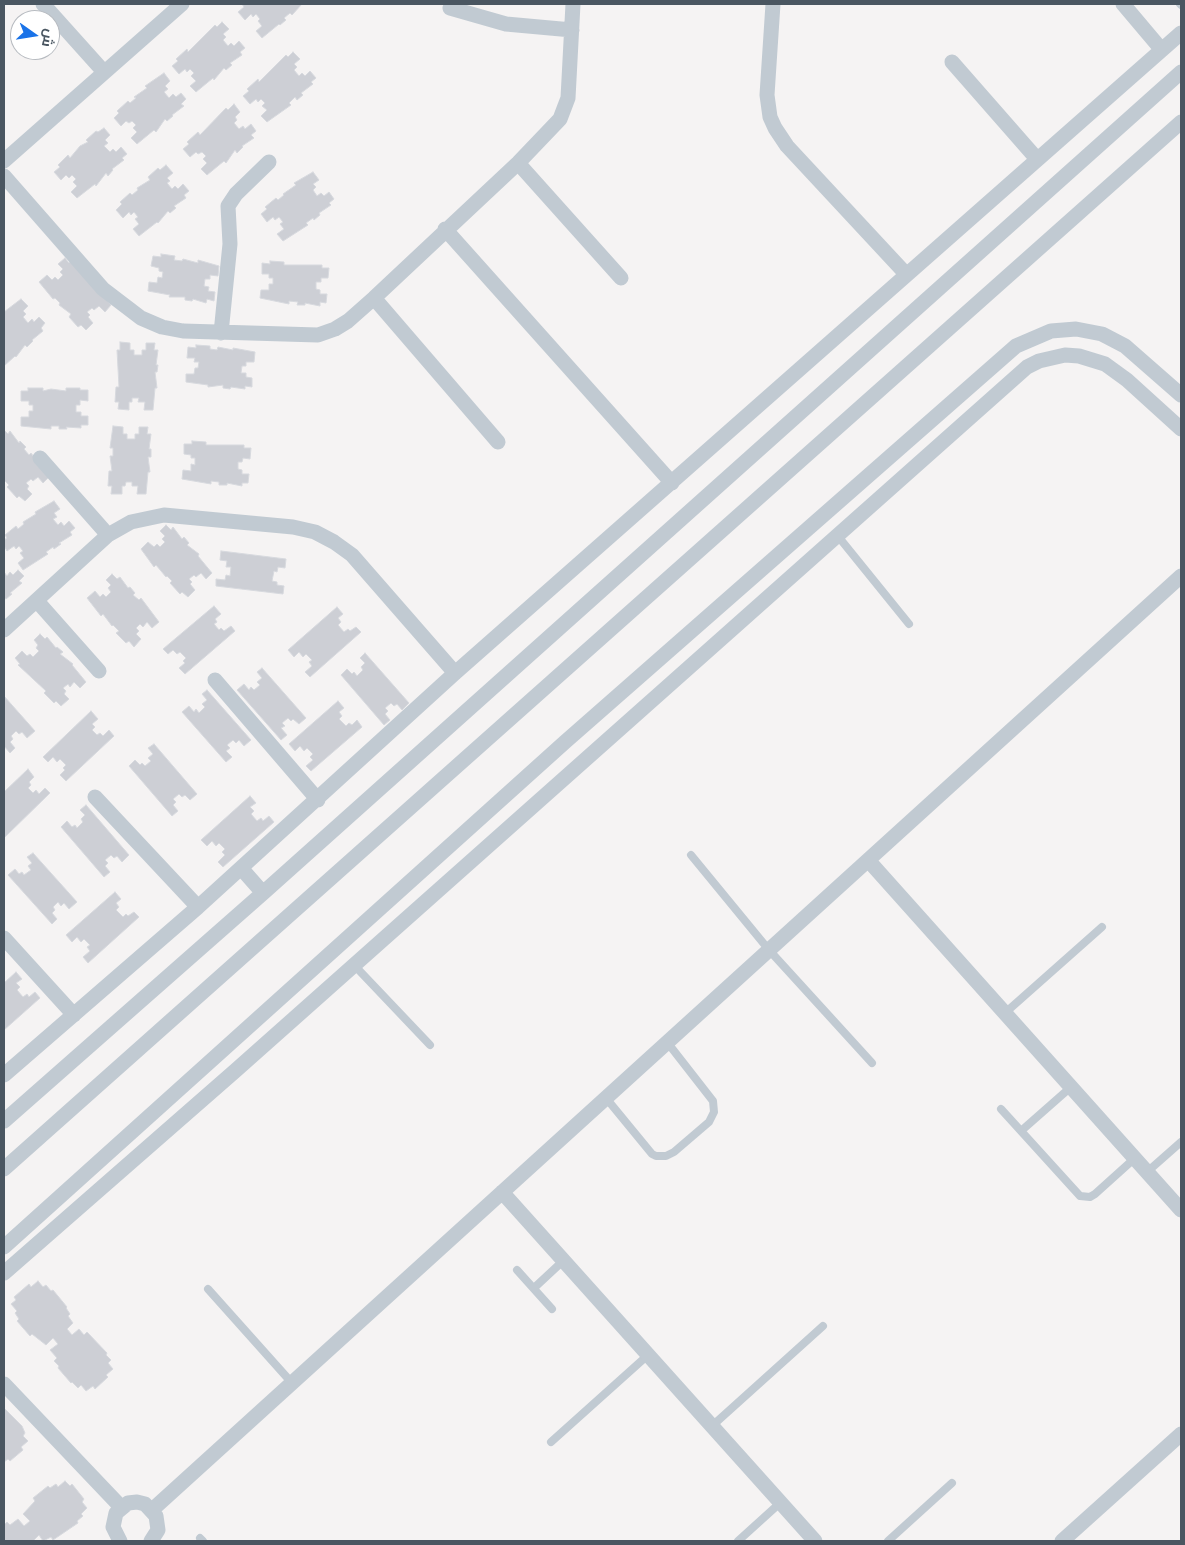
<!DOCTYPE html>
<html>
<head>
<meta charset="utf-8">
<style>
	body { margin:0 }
	#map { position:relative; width:1185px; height:1545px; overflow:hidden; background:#f5f3f3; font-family:Roboto,Cairo,sans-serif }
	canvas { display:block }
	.frame { position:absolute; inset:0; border:5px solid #4a5661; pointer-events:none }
	.north { position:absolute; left:10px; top:10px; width:50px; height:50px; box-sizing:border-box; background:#fff; border:1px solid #b7bbc0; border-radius:50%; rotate:103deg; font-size:14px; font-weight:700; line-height:20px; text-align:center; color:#4a5661 }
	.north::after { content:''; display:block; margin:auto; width:18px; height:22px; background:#1a73e8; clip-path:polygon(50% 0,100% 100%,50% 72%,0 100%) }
</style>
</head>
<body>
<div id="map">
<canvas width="1185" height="1545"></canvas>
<div class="frame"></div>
<div class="north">ش</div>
</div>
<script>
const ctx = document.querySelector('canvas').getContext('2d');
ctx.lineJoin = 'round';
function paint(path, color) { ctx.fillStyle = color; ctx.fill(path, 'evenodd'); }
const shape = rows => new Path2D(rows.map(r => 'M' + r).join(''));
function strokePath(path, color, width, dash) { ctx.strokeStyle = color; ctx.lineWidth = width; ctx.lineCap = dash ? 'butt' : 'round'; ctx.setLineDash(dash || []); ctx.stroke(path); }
const building = shape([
	[242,4,302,4,292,15,290,13,284,18,286,20,280,25,279,24,262,38,256,31,262,26,258,21,260,19,256,14,253,17,251,14,245,20,238,12,244,7,242,4],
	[222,22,229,29,223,34,226,37,223,40,228,46,231,43,234,46,239,41,245,48,240,52,242,55,230,63,232,65,226,70,224,68,214,80,213,78,196,92,190,86,196,81,191,76,194,73,190,69,187,72,185,69,179,74,172,66,178,61,176,59,187,49,188,52,215,25,217,27,222,22],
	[293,52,300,59,294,64,297,67,294,70,299,76,302,73,305,76,310,71,316,78,311,82,313,84,301,93,303,95,297,100,295,97,289,103,291,105,267,122,261,116,267,110,262,106,265,103,261,99,258,102,256,99,250,104,243,96,249,91,247,89,258,79,259,82,286,55,288,57,293,52],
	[164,73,170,81,165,86,168,89,164,92,169,98,173,94,176,97,181,93,186,99,181,104,184,106,172,115,173,116,167,121,165,119,156,132,154,130,137,144,131,138,137,132,133,128,136,125,132,121,129,123,126,121,121,126,114,118,119,113,117,111,128,101,130,103,136,98,134,97,147,88,145,86,164,73],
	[234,104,240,112,235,117,237,120,234,123,239,129,243,126,245,129,251,124,256,131,251,135,254,138,242,146,243,147,237,153,235,150,226,163,224,161,207,175,201,169,207,163,203,159,206,156,202,152,198,154,196,152,190,157,183,149,189,144,187,142,198,132,200,135,226,108,228,110,234,104],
	[104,128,110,135,105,140,108,143,104,146,110,152,113,149,116,152,121,147,127,154,122,158,124,160,112,169,113,170,108,176,106,173,96,186,95,184,77,198,71,192,77,186,73,182,76,179,72,175,69,178,66,175,61,180,54,172,60,167,58,165,68,155,70,158,80,146,88,142,86,140,96,131,98,132,104,128],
	[166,165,173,173,167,178,170,181,167,183,172,189,175,186,178,189,183,184,189,191,184,195,186,198,174,206,176,208,170,213,168,211,158,223,157,222,139,236,133,229,139,224,135,219,138,217,134,212,131,215,129,212,123,218,116,210,122,204,120,202,130,193,132,195,138,190,137,188,150,180,148,177,158,168,160,170,166,165],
	[313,172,319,180,313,184,316,187,313,190,317,196,321,193,324,196,329,192,334,199,329,203,331,205,319,213,320,215,314,220,313,218,306,223,308,225,283,241,277,234,284,229,280,224,283,222,279,217,275,220,273,217,267,222,261,214,267,209,265,207,276,198,278,200,284,195,283,194,296,185,294,183,313,172],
	[161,254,175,256,174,260,182,261,183,259,198,263,198,260,219,266,218,276,210,275,210,279,205,279,204,286,209,287,208,291,215,292,214,301,207,299,206,303,193,299,192,301,185,300,185,297,169,297,170,295,148,291,149,282,157,283,158,277,162,278,163,272,159,271,159,268,151,266,153,256,161,257,161,254],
	[65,258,69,263,71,260,111,305,105,312,99,306,94,310,92,308,87,312,90,315,88,317,93,323,86,330,81,325,78,327,69,317,71,314,59,305,60,303,55,298,53,299,39,282,47,275,52,280,55,277,58,280,63,275,60,272,63,269,58,264,65,258],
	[270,261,284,262,284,265,322,265,322,268,329,268,328,278,321,278,321,282,316,282,316,289,320,290,320,294,327,294,326,303,320,302,320,306,305,303,305,305,297,305,298,302,289,301,289,304,260,298,261,290,269,290,269,284,273,284,273,278,269,278,269,274,262,274,262,263,270,264,270,261],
	[21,299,28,306,23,311,26,314,23,317,28,323,32,319,34,322,39,317,45,323,41,328,43,331,32,340,33,341,27,347,25,345,16,357,15,356,4,366,4,312,21,299],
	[120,342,130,343,130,350,134,350,134,355,142,355,142,350,146,350,146,343,155,343,154,350,158,350,156,365,158,365,157,372,155,372,157,388,155,388,153,410,144,410,145,402,138,402,139,398,132,398,132,402,129,402,129,410,118,409,119,402,115,402,116,387,119,387,117,350,120,350,120,342],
	[196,345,210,346,210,349,217,350,218,347,233,350,233,348,255,352,254,362,246,362,246,366,242,366,241,373,246,373,246,377,252,378,252,387,245,386,245,389,231,387,230,389,223,388,223,385,208,387,208,385,186,382,186,374,194,374,195,368,198,368,199,362,194,362,195,358,187,358,188,347,196,348,196,345],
	[28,388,43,388,43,391,51,389,66,391,66,388,80,388,80,390,88,390,88,401,80,400,80,405,76,405,76,412,81,412,81,416,88,416,88,425,81,425,81,428,66,427,67,429,59,429,59,426,51,426,51,429,21,426,21,417,29,417,29,411,33,411,33,405,29,405,29,401,21,401,21,391,28,391,28,388],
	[113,426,123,427,123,434,127,434,127,439,135,439,135,434,139,434,139,427,148,427,147,434,151,434,149,449,151,449,151,457,148,457,150,472,148,472,146,494,137,494,138,486,132,486,132,482,126,482,125,486,122,486,122,494,111,494,112,486,108,486,109,471,112,471,110,456,113,456,113,448,110,448,113,426],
	[4,430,8,434,10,431,19,443,20,441,26,447,24,449,29,455,31,453,49,477,43,483,38,477,33,481,31,479,26,483,29,486,27,489,32,494,25,501,19,496,17,498,7,487,9,485,4,480,4,430],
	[192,441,206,442,206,445,244,445,244,448,251,448,250,459,243,458,242,462,238,462,238,469,242,470,242,474,249,474,248,483,242,483,242,486,227,483,227,485,219,485,219,482,211,481,211,484,182,479,183,470,191,471,191,464,195,465,195,458,191,458,191,455,184,454,184,444,192,444,192,441],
	[54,501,60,509,54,513,57,517,53,519,58,525,61,522,64,526,69,521,75,528,70,532,72,535,59,543,61,544,54,549,53,547,46,552,48,554,23,570,18,563,24,558,20,553,23,551,19,546,16,549,14,546,7,551,4,546,4,540,7,538,5,535,16,526,18,529,24,524,23,522,36,514,35,512,54,501],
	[166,525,171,530,173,527,182,539,184,537,189,543,187,545,199,554,198,556,212,573,206,579,201,573,196,577,194,575,189,579,192,582,190,584,195,590,188,597,182,592,180,594,170,583,172,581,167,576,166,577,156,565,154,567,141,549,148,542,154,547,157,544,160,547,165,542,162,539,165,536,160,531,166,525],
	[221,551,286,559,285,568,278,567,277,572,274,571,272,581,277,582,277,585,284,586,283,594,216,586,216,579,225,580,226,575,230,576,231,567,226,567,227,561,220,560,221,551],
	[18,570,24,576,19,581,22,583,10,593,12,594,6,599,4,598,4,572,7,576,10,572,13,575,18,570],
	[112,574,117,579,120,577,128,588,130,587,135,593,133,595,139,600,141,598,159,622,152,628,147,622,143,627,140,624,136,628,139,631,136,634,141,639,134,647,129,641,126,643,116,633,119,631,113,625,112,626,103,614,101,616,87,598,95,591,100,597,103,594,106,597,111,592,108,588,111,585,106,580,112,574],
	[214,606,221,614,215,619,217,622,214,624,219,630,221,628,224,631,231,626,235,631,185,674,179,668,185,663,183,661,186,658,180,652,177,654,173,650,168,654,163,649,214,606],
	[337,607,343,614,338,618,341,622,338,625,344,632,348,629,350,631,356,627,361,632,310,677,305,672,312,666,309,662,312,660,306,654,303,657,299,652,294,657,288,650,337,607],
	[40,634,45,639,47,637,56,648,57,647,63,652,60,654,73,664,72,665,86,682,80,688,74,682,70,687,68,684,63,688,66,691,64,694,69,699,61,706,56,701,54,703,44,693,46,691,18,665,20,664,15,658,22,651,27,656,30,654,33,657,39,651,36,648,38,645,34,640,40,634],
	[365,653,409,703,402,710,397,704,394,706,391,703,385,708,388,711,385,714,390,720,384,725,341,675,347,669,352,674,354,672,357,676,363,670,361,667,365,663,360,658,365,653],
	[262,668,306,718,299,724,293,719,291,721,288,718,282,723,285,726,281,728,287,735,281,740,237,690,244,684,249,690,251,687,254,690,260,685,257,682,262,678,257,672,262,668],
	[207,690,251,740,244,746,239,740,236,743,233,740,227,745,230,748,226,751,232,757,226,762,182,712,189,706,194,712,196,709,199,713,205,707,202,704,207,700,202,694,207,690],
	[4,696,35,731,27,738,22,732,19,734,16,731,11,736,13,739,10,742,15,748,10,753,4,746,4,696],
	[338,701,344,708,339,712,342,716,339,719,346,726,349,723,352,725,357,720,362,727,311,771,306,766,313,760,310,757,313,754,307,748,304,751,300,746,295,751,289,744,338,701],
	[91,711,98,719,92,724,95,727,92,730,97,735,100,733,103,736,109,730,114,736,66,781,60,775,65,770,63,768,66,765,60,759,57,762,53,757,48,762,43,757,91,711],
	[154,744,197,794,190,800,185,795,182,797,179,794,173,799,176,802,173,805,178,811,172,816,129,766,135,760,140,765,142,763,145,766,151,761,148,758,153,754,148,748,154,744],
	[28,769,34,777,29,782,31,785,28,788,33,793,36,790,39,794,45,788,50,793,4,838,4,792,28,769],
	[250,796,256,803,250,807,254,811,251,814,257,821,261,818,263,821,269,816,274,822,223,867,218,862,225,855,222,852,225,849,219,843,216,846,212,841,207,846,201,840,250,796],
	[86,805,129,855,122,862,117,856,114,858,111,855,105,860,108,863,105,866,110,872,104,877,61,827,67,821,72,827,75,825,77,828,83,822,81,819,85,815,80,810,86,805],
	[33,853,77,902,69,909,64,903,61,906,58,902,53,907,55,910,52,913,57,919,52,924,8,875,15,869,19,874,22,872,24,875,31,870,28,866,32,863,27,857,33,853],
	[115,892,121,899,116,903,119,907,116,910,123,917,126,914,128,916,134,912,139,917,88,963,83,957,90,951,87,947,90,945,84,939,81,942,77,937,72,942,66,935,115,892],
	[16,972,22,979,16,983,20,987,17,990,23,997,27,994,29,997,35,992,40,998,4,1030,4,983,16,972],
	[38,1281,43,1287,46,1285,51,1291,53,1290,67,1307,66,1308,70,1314,68,1316,73,1323,67,1329,72,1335,79,1329,84,1335,87,1332,107,1353,106,1355,111,1360,108,1363,113,1369,106,1375,108,1377,95,1389,93,1386,86,1391,81,1385,78,1388,72,1382,71,1383,58,1368,59,1366,54,1361,57,1358,50,1350,58,1344,53,1338,46,1345,32,1334,30,1336,17,1321,19,1319,15,1313,17,1311,11,1304,16,1300,14,1297,29,1284,31,1287,38,1281],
	[4,1408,22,1426,25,1433,23,1436,28,1441,21,1447,23,1450,10,1461,8,1459,4,1462,4,1408],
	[65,1481,70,1486,72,1484,84,1499,82,1502,87,1508,81,1514,83,1516,77,1521,78,1523,53,1540,51,1537,43,1541,39,1535,33,1541,4,1541,4,1525,7,1522,10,1525,18,1519,24,1526,30,1521,23,1514,35,1501,33,1498,48,1486,50,1488,56,1484,58,1487,65,1481]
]);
paint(building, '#cdcfd5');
strokePath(building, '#d7d9de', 1);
strokePath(shape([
	[1180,4,1181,5],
	[837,535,909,624],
	[691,855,769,950,872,1063],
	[354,965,430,1045],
	[1005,1013,1102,927],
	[606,1098,652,1154,656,1156,666,1156,674,1152,709,1122,714,1112,713,1101,667,1042],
	[1001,1109,1080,1196,1090,1197,1095,1194,1135,1158],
	[1021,1131,1071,1087],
	[1147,1172,1181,1142],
	[517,1270,552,1309],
	[534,1288,563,1261],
	[208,1289,292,1383],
	[712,1426,823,1326],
	[551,1442,648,1355],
	[200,1538,203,1541],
	[738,1541,780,1503],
	[888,1541,952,1483]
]), '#c1cad2', 8);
strokePath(shape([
	[43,4,104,72],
	[773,4,767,95,770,117,775,128,787,146,906,274],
	[1123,4,1161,49],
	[450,8,506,24,572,30],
	[952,62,1037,159],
	[4,161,182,4],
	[518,163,621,278],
	[4,176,103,289,141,318,162,327,183,331,318,335,335,329,348,321,374,298,518,163,560,119,568,98,573,4],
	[445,229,672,483],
	[374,298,498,442],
	[221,333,230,244,228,206,236,194,269,162],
	[40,458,108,535],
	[37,601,99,671],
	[4,630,108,535,131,522,164,515,293,527,315,532,334,542,352,555,455,673],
	[215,680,318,800],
	[95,797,198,907],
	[868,860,1181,1210],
	[241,868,263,893],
	[4,938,74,1015],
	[4,1075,198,907,455,673,1181,33],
	[4,1121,263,893,1181,72],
	[4,1169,1181,122],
	[502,1192,815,1541],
	[4,1247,565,742,1016,346,1051,331,1076,329,1102,334,1125,346,1181,395],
	[4,1273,235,1071,1027,367,1039,361,1065,355,1079,356,1105,364,1127,380,1181,429],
	[4,1384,121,1507],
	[152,1510,1181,576],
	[120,1541,113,1527,116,1513,128,1503,137,1502,145,1504,156,1516,158,1530,151,1541],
	[1062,1541,1181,1434]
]), '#c1cad2', 15);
</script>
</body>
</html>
